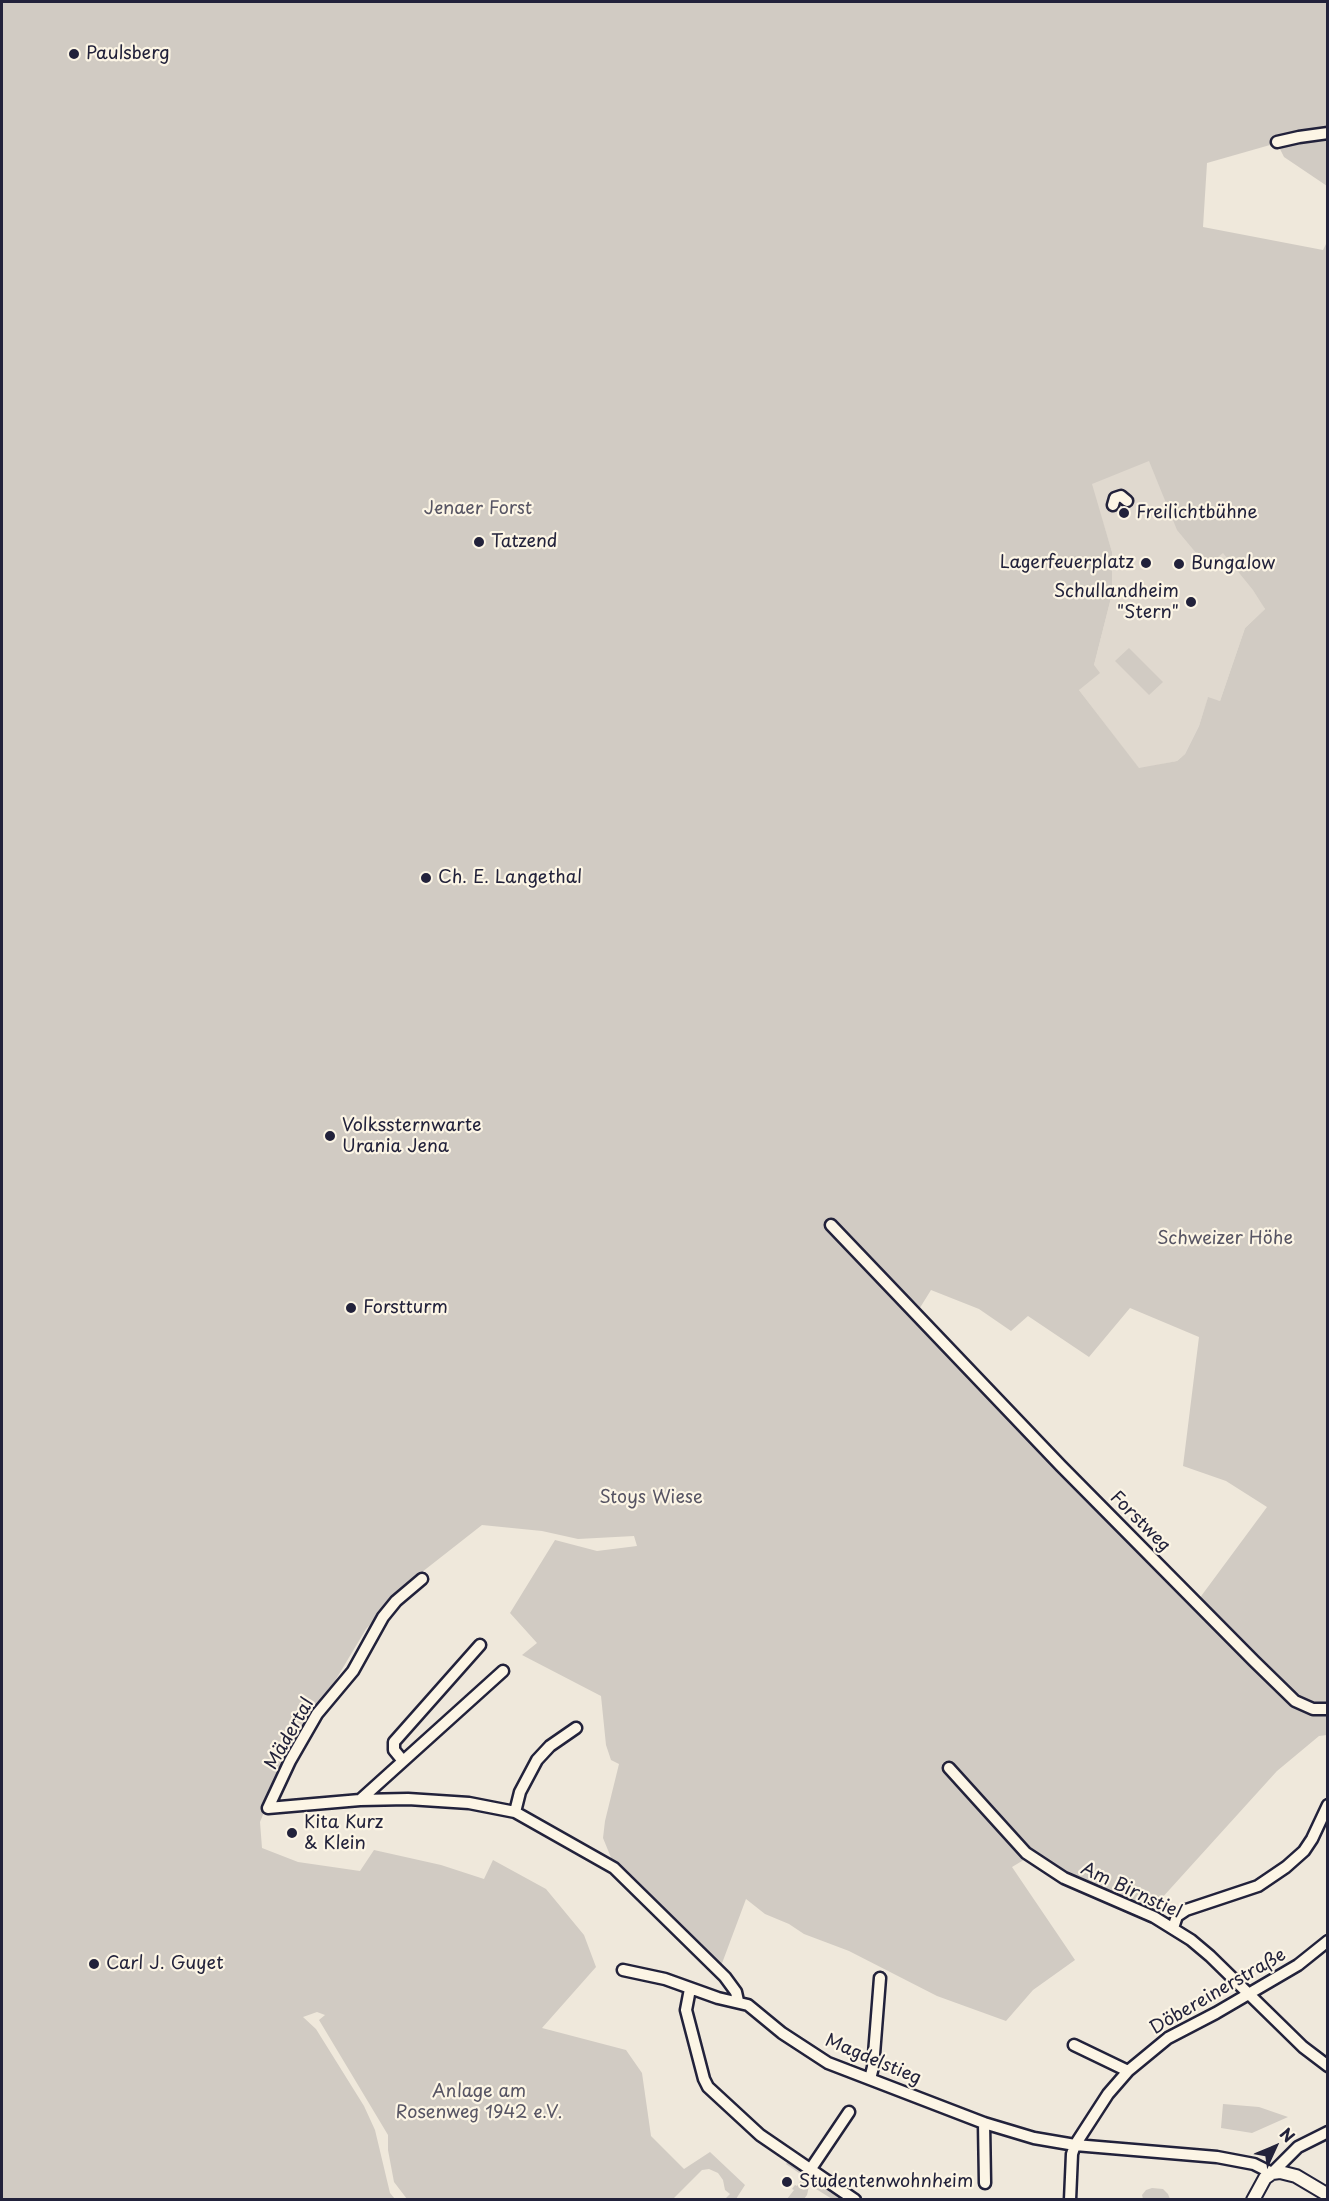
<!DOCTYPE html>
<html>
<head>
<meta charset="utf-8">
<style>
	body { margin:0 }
	#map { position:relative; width:1329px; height:2201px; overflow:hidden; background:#efe8db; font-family:"Playpen Sans",sans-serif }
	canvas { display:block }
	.frame { position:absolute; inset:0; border:3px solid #22223b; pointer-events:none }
	.north { position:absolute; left:1245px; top:2117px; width:60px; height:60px; -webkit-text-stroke:4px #fcf5e5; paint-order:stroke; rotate:46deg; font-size:16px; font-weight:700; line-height:24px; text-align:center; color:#22223b }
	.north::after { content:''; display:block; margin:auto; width:21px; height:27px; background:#22223b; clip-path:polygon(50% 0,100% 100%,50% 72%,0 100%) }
</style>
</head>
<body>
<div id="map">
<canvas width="1329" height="2201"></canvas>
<div class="frame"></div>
<div class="north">N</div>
</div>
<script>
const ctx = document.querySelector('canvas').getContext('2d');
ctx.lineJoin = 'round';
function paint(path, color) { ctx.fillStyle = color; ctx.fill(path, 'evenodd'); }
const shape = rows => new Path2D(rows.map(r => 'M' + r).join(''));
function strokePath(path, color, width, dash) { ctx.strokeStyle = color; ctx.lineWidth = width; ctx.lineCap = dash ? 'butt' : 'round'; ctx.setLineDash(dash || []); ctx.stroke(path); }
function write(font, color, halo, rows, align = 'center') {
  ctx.font = font + ' "Playpen Sans",sans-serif'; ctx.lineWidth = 4.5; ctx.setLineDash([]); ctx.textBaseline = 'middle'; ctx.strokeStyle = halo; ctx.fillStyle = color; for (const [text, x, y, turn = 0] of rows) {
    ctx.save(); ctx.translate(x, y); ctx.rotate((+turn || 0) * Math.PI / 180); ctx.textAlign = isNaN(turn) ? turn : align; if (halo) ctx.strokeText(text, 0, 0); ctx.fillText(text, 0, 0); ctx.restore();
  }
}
paint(shape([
	[1135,425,1239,553,1265,609,1245,628,1220,701,1208,698,1199,726,1185,754,1177,761,1139,769,1079,690,1094,665,1112,594,1112,552,1091,484]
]), '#e0d9cf');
paint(shape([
	[2,2,1327,2,1327,186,1284,157,1277,143,1207,163,1203,227,1323,250,1327,242,1327,1707,1304,1703,1199,1599,1267,1507,1226,1481,1183,1466,1199,1337,1130,1308,1089,1357,1028,1316,1011,1331,979,1309,931,1290,913,1319,1293,1705,1312,1716,1327,1716,1327,1735,1319,1736,1277,1771,1151,1910,1027,1858,1012,1867,1075,1960,1033,1990,1006,2021,937,1996,849,1951,804,1934,789,1924,765,1914,746,1899,721,1966,612,1860,603,1838,605,1821,619,1764,611,1760,606,1745,601,1696,522,1655,537,1643,510,1613,555,1540,597,1551,637,1546,634,1536,578,1539,542,1531,482,1525,417,1576,366,1629,280,1773,260,1822,262,1848,298,1862,360,1871,374,1850,441,1865,484,1879,493,1860,546,1889,584,1935,596,1967,542,2028,626,2050,642,2073,651,2136,684,2169,710,2152,745,2185,736,2199,725,2199,730,2194,725,2190,723,2180,718,2173,709,2169,702,2170,673,2199,407,2199,394,2182,388,2150,388,2135,319,2020,325,2015,317,2012,303,2017,316,2029,364,2106,375,2130,390,2193,395,2199,2,2200],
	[1149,461,1177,530,1207,566,1223,553,1253,590,1265,609,1245,628,1220,701,1208,697,1199,726,1185,754,1177,761,1139,768,1079,690,1100,673,1094,665,1112,594,1112,552,1092,484],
	[1129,648,1163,682,1149,695,1115,661],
	[1223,2104,1259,2107,1288,2117,1252,2133,1221,2128],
	[789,2160,850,2199,832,2199,813,2187,812,2182,786,2164],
	[803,2177,810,2182,807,2195,804,2199,787,2199,794,2190,792,2189,795,2185,797,2186],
	[1152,2188,1163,2189,1168,2194,1170,2199,1143,2199,1142,2195,1146,2190]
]), '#d1cbc3');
const minor = shape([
	[1277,142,1299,137,1328,133],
	[1113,505,1115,498,1121,496,1127,501],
	[831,1225,1061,1466,1254,1661,1295,1701,1313,1709,1328,1709],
	[403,1761,394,1750,394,1742,480,1645],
	[949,1768,1026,1853,1064,1878,1154,1917,1191,1940,1210,1956,1303,2047,1328,2066],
	[360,1800,503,1671],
	[268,1808,360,1800,408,1799,469,1803,515,1812,614,1868,725,1977,736,1992,738,2001],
	[268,1808,290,1761,317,1714,353,1671,383,1617,396,1601,422,1579],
	[515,1812,520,1792,537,1760,550,1746,576,1728],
	[1173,1928,1177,1916,1186,1910,1258,1886,1286,1867,1304,1851,1312,1839,1328,1805],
	[623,1970,665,1979,718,1998,748,2005,782,2033,828,2063,984,2123,1034,2138,1075,2145,1217,2157,1254,2164,1272,2173,1298,2147,1328,2132],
	[690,1989,686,2010,704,2079,708,2087,760,2135,855,2200],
	[1074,2045,1128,2071],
	[870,2079,873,2067,880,1978],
	[984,2123,985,2183],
	[810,2170,849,2112],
	[1070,2200,1072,2154,1075,2145,1108,2094,1128,2071,1168,2038,1216,2013,1298,1965,1328,1941]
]);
const major = shape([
	[1253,2200,1265,2178,1272,2173,1280,2172,1296,2176,1328,2195]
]);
strokePath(minor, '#22223b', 15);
strokePath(major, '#22223b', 16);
strokePath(minor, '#fcf5e5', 10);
strokePath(major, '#fcf5e5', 12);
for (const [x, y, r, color] of [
	[74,54,6,"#22223b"],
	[1124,513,6,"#22223b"],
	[479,542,6,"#22223b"],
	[1146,563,6,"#22223b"],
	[1179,564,6,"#22223b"],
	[1191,602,6,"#22223b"],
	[426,878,6,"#22223b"],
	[330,1136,6,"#22223b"],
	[351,1308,6,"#22223b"],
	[292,1833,6,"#22223b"],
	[94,1964,6,"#22223b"],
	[787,2182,6,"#22223b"]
]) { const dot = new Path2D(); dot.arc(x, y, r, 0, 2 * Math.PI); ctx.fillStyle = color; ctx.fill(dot); strokePath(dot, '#fcf5e5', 2); }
write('18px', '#22223b', '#fcf5e5', [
	["Paulsberg",86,54],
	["Freilichtbühne",1136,513],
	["Tatzend",491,542],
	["Lagerfeuerplatz",1134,563,"right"],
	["Bungalow",1191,564],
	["Schullandheim",1179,592,"right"],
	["\"Stern\"",1179,613,"right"],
	["Ch. E. Langethal",438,878],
	["Volkssternwarte",342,1126],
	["Urania Jena",342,1147],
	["Forstturm",363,1308],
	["Kita Kurz",304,1823],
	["& Klein",304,1844],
	["Carl J. Guyet",106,1964],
	["Studentenwohnheim",799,2182]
], 'left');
write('18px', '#575564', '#fcf5e5', [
	["Jenaer Forst",478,509],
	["Schweizer Höhe",1225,1239],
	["Stoys Wiese",651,1498],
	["Anlage am",479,2092],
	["Rosenweg 1942 e.V.",479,2113]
]);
write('18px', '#22223b', '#fcf5e5', [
	["Forstweg",1140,1522,45],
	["Mädertal",290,1734,-60],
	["Am Birnstiel",1131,1891,25],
	["Döbereinerstraße",1218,1992,-30],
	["Magdelstieg",873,2060,23]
]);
</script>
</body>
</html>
